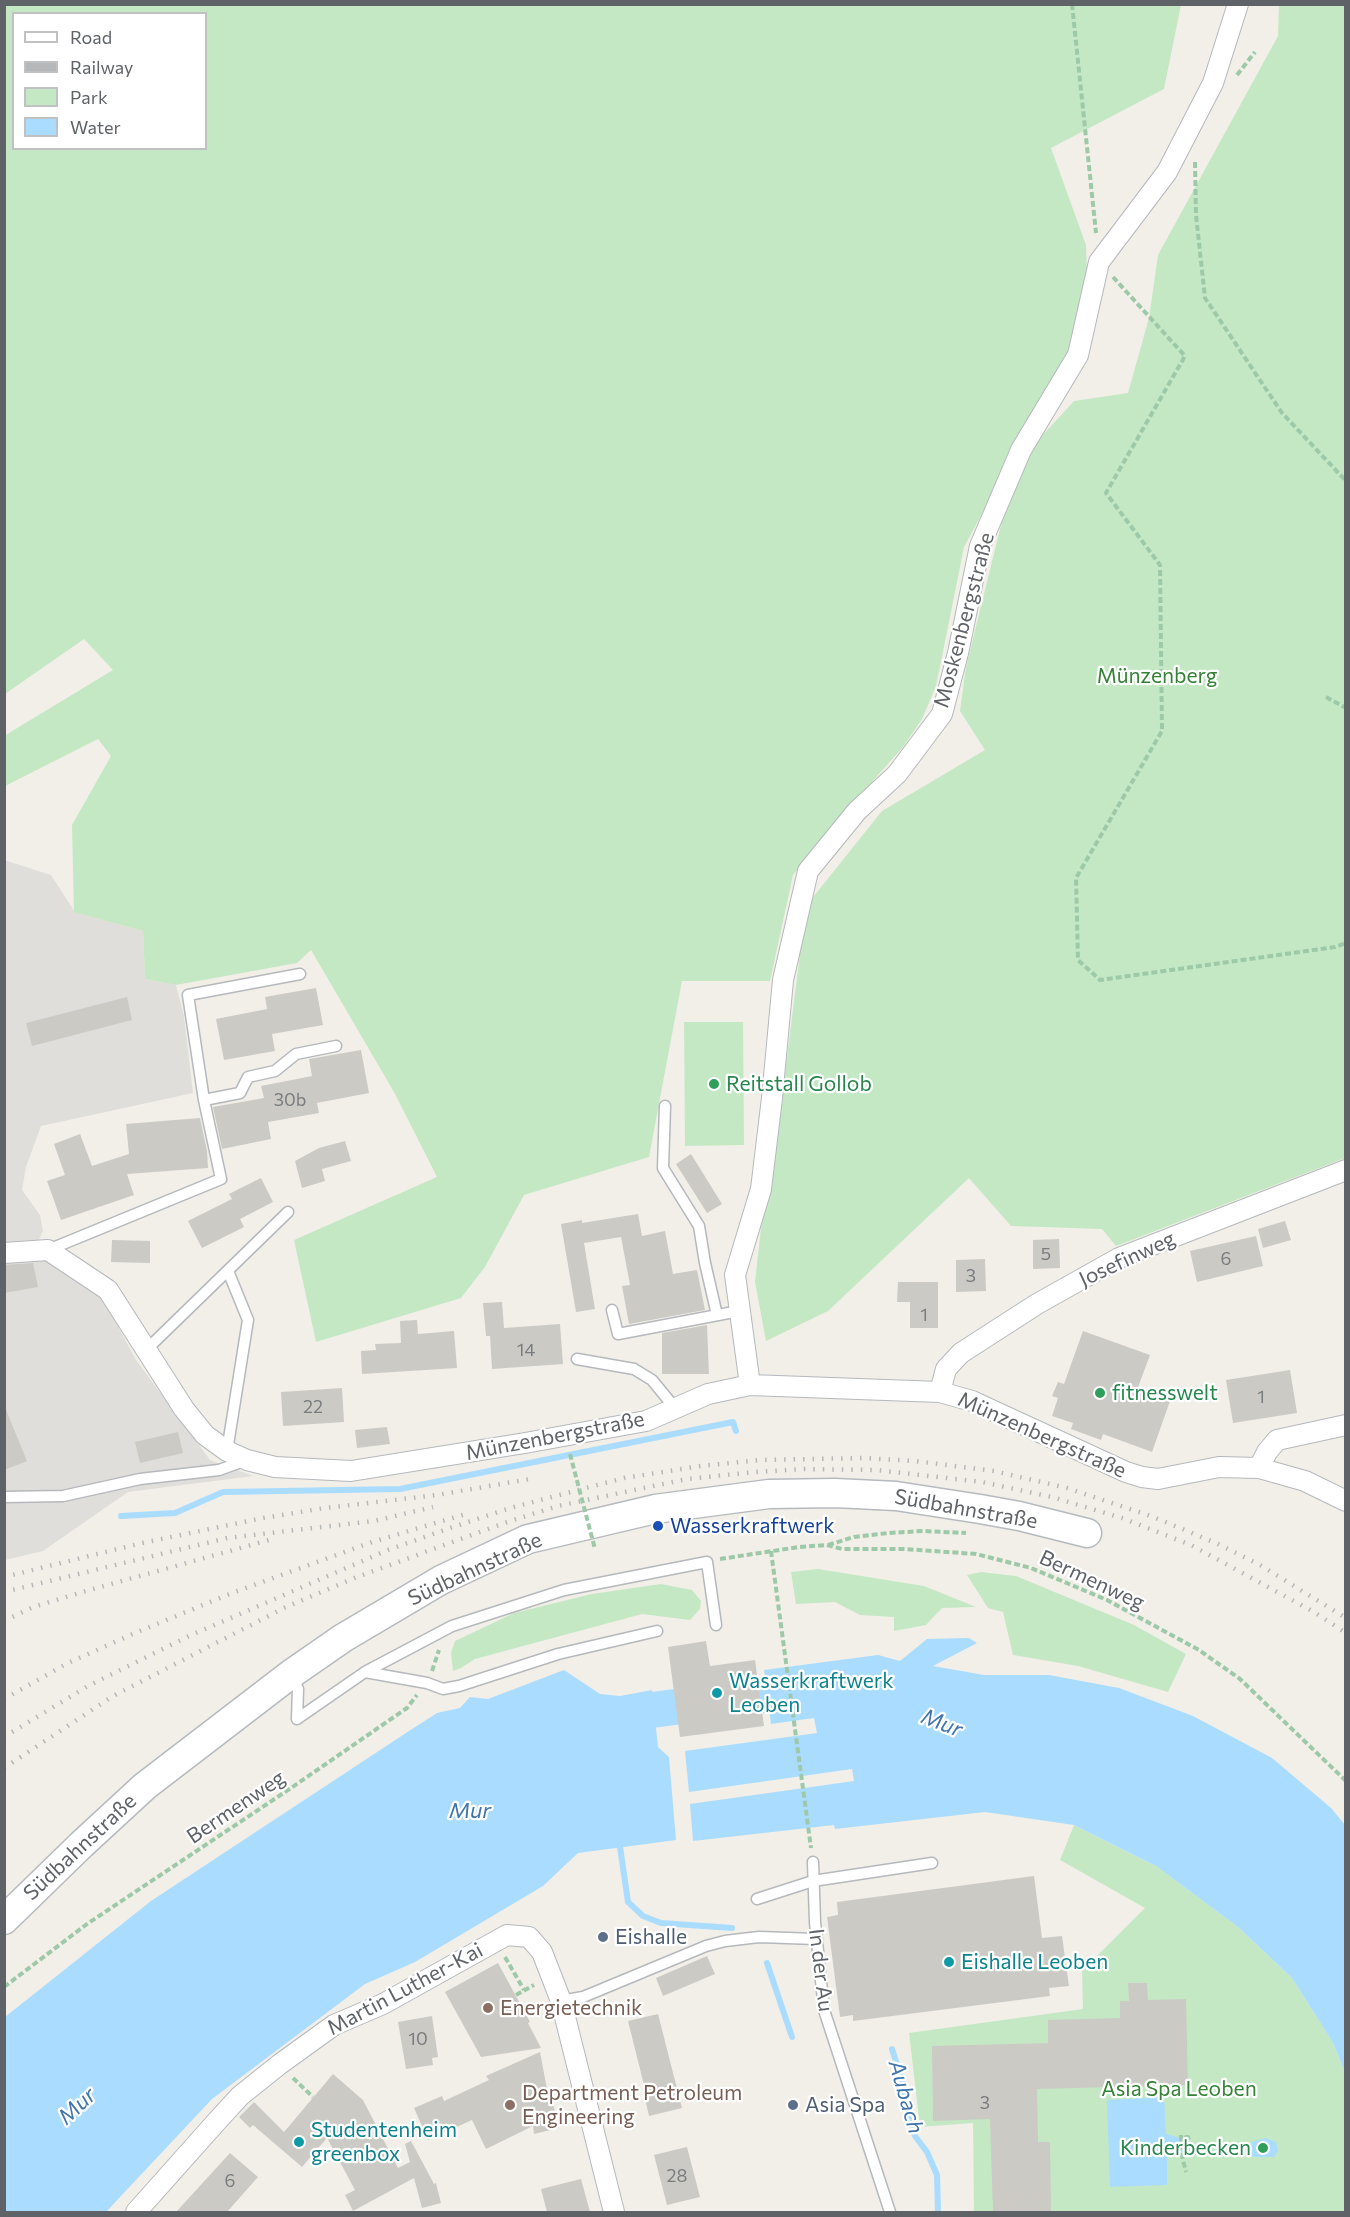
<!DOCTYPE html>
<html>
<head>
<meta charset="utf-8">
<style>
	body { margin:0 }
	#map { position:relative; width:1350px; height:2217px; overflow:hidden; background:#f1efe8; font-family:Commissioner,sans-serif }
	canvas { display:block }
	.frame { position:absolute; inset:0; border:6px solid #5f6368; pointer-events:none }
	.legend { position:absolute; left:12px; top:12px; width:195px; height:138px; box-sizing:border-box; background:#fff; border:2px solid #bfc1c3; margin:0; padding:8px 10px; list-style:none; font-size:18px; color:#5f6368 }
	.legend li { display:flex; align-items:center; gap:12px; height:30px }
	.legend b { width:30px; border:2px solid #bfc1c3 }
</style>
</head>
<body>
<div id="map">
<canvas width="1350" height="2217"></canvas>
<div class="frame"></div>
<ul class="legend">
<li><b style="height:8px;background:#fff"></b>Road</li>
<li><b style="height:8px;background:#b6b7b8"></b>Railway</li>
<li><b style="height:16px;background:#c5e8c4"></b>Park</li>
<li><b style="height:16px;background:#aadcff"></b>Water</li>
</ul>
</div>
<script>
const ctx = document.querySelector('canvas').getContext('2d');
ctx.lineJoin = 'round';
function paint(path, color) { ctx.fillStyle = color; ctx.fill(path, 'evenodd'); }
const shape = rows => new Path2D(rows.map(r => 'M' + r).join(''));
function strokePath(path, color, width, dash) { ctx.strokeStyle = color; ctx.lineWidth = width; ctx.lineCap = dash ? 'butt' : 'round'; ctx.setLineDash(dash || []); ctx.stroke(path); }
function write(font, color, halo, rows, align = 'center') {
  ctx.font = font + ' Commissioner,sans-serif'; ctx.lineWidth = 4.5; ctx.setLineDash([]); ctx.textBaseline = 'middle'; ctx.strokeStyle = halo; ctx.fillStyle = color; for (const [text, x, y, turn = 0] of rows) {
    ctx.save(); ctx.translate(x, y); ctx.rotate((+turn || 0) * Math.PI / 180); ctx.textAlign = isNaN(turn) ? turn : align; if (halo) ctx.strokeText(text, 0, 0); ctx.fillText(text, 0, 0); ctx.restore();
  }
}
paint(shape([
	[4,860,51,875,75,912,143,931,145,979,176,985,184,1016,193,1093,41,1126,26,1167,22,1190,40,1215,43,1231,39,1239,45,1261,102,1297,136,1360,210,1460,253,1476,128,1492,43,1551,5,1560]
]), '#e0deda');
paint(shape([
	[5,5,1181,5,1164,89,1051,148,1086,245,1087,275,1073,345,964,547,936,686,922,719,903,747,832,827,793,875,770,981,682,981,649,1157,524,1195,485,1267,461,1298,316,1342,294,1240,437,1177,394,1092,311,950,297,963,176,985,145,979,143,931,74,912,72,825,111,756,98,739,5,786,4,736,113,670,84,639,5,694],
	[14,14,206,14,206,148,14,148],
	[1279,5,1345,5,1345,1158,1116,1246,1102,1229,1011,1226,969,1178,828,1311,766,1341,755,1282,766,1183,785,1073,806,906,882,811,985,750,960,711,966,667,1002,521,1029,450,1074,401,1128,393,1149,318,1158,255,1278,36],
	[684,1022,743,1022,744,1145,685,1146],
	[818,1569,924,1586,976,1607,942,1608,926,1625,894,1631,894,1617,860,1615,835,1602,796,1604,791,1572],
	[981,1572,1016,1576,1134,1625,1186,1654,1168,1692,1078,1666,1013,1655,1003,1612,988,1608,967,1575],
	[661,1584,692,1590,701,1601,700,1609,690,1620,642,1614,475,1659,461,1668,453,1671,451,1653,455,1641,514,1613,592,1594],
	[1074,1825,1156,1866,1238,1927,1292,1978,1333,2043,1345,2072,1345,2212,974,2212,973,2123,920,2127,909,2033,1083,2009,1082,1971,1145,1908,1060,1860]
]), '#c5e8c4');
paint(shape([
	[969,1638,977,1643,933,1666,984,1675,1049,1675,1119,1688,1193,1716,1272,1758,1331,1808,1345,1825,1345,2072,1333,2043,1292,1978,1238,1927,1156,1866,1074,1825,985,1812,835,1829,834,1825,693,1841,690,1804,854,1781,852,1769,689,1792,685,1751,817,1733,814,1718,771,1724,764,1670,878,1655,900,1661,927,1639],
	[564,1670,600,1694,620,1696,652,1690,658,1747,669,1757,676,1840,578,1853,543,1886,415,1962,365,1984,212,2099,106,2212,5,2212,5,2017,151,1901,409,1731,437,1713,460,1708,470,1697,488,1699],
	[1164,2097,1166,2134,1184,2139,1184,2151,1167,2157,1167,2185,1110,2187,1107,2100],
	[1266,2138,1276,2142,1278,2151,1274,2157,1254,2157,1249,2154,1249,2145,1254,2141]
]), '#aadcff');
strokePath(shape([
	[121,1516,175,1513,223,1492,400,1489,733,1422,736,1431],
	[619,1840,628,1902,643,1916,661,1923,732,1928],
	[767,1963,792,2037],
	[892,2049,903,2083,907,2113,915,2136,927,2152,937,2175,938,2212]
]), '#aadcff', 6);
strokePath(shape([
	[607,1716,817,1688]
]), '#aadcff', 36);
paint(shape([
	[316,988,323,1025,272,1034,275,1051,224,1060,216,1019,267,1009,265,997],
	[127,997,132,1020,32,1046,26,1023],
	[361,1050,369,1093,317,1103,319,1113,268,1122,271,1139,222,1149,213,1107,264,1098,261,1086,312,1076,309,1059],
	[200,1118,207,1151,208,1168,127,1174,134,1195,61,1220,47,1181,65,1175,54,1144,80,1134,92,1166,129,1154,126,1124],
	[345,1141,351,1161,322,1169,325,1181,302,1188,295,1161,319,1148],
	[691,1154,722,1204,707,1213,676,1164],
	[261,1178,273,1202,240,1219,244,1227,202,1248,188,1221,232,1199,229,1194],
	[638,1214,642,1236,665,1231,673,1274,697,1270,705,1310,629,1324,622,1286,630,1285,621,1237,584,1243,595,1309,576,1312,561,1224,582,1220,582,1223],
	[1285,1221,1291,1240,1263,1248,1258,1229],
	[1256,1236,1263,1266,1197,1282,1190,1251],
	[1059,1239,1060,1268,1033,1269,1033,1240],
	[112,1240,150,1241,150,1263,111,1262],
	[985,1259,986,1291,956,1292,956,1260],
	[33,1263,38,1287,4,1293,4,1265],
	[898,1282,938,1282,938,1328,910,1328,910,1302,897,1302],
	[502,1302,504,1328,560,1324,563,1364,492,1369,490,1336,486,1336,483,1303],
	[417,1320,418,1334,454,1331,457,1368,362,1374,361,1351,376,1350,375,1344,401,1343,400,1321],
	[707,1325,709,1374,662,1374,662,1333],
	[1083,1331,1150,1355,1137,1390,1170,1401,1152,1452,1103,1434,1101,1440,1071,1429,1073,1423,1052,1416,1058,1398,1052,1396,1058,1382,1064,1384],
	[1290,1370,1297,1413,1233,1423,1226,1380],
	[342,1388,344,1422,283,1426,281,1392],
	[4,1405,27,1461,4,1470],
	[387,1427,390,1444,357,1448,355,1430],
	[178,1432,183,1453,140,1463,135,1442],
	[706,1641,710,1666,755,1660,764,1726,680,1737,668,1647],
	[1034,1876,1042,1938,1062,1936,1069,1986,1049,1988,1050,1996,853,2021,853,2015,840,2017,827,1917,838,1915,837,1902],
	[707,1956,715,1974,663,1996,656,1978],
	[498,1963,530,2022,528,2023,541,2048,481,2057,445,1992],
	[1128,1983,1147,1983,1148,2000,1186,1999,1188,2085,1037,2089,1038,2142,1050,2142,1051,2212,993,2212,990,2119,933,2121,932,2046,1048,2043,1048,2020,1120,2018,1120,2001,1129,2001],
	[658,2014,682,2108,649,2116,643,2090,645,2089,628,2021],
	[432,2016,438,2057,432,2058,433,2065,406,2069,398,2022],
	[540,2052,549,2100,552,2100,559,2128,534,2134,533,2126,486,2149,472,2120,428,2140,414,2108,442,2096,444,2101,489,2080,486,2076],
	[333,2074,363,2100,398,2168,410,2162,405,2144,411,2141,434,2184,436,2183,441,2203,422,2208,414,2178,353,2211,345,2195,355,2190,327,2138,302,2167,253,2125,250,2128,239,2117,254,2102,284,2132],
	[687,2147,700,2197,667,2205,654,2155],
	[230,2153,258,2177,227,2212,176,2212],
	[581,2179,590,2212,547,2212,541,2189]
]), '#cccac5');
const service = shape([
	[204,1100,240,1093,248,1077,275,1071,296,1054,336,1046],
	[665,1106,663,1168,699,1226,705,1263,717,1315],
	[48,1250,221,1179,204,1100,188,995,300,974],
	[612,1310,618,1334,739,1311],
	[146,1350,288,1212],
	[577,1359,634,1369,652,1380,675,1408],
	[227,1451,248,1320,228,1271],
	[4,1497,63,1496,140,1479,219,1470,247,1460],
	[365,1672,452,1626,564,1590,707,1562,716,1625],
	[292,1675,298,1689,297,1719],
	[297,1719,365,1672,427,1683,443,1689,459,1686,558,1654,657,1631],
	[813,1862,815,1922,824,2010,890,2212],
	[757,1899,813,1881,932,1863],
	[561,2001,583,1997,706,1946,725,1941,759,1937,816,1939]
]);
const minor = shape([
	[4,1253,48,1250,108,1290,184,1409,205,1435,227,1451,247,1460,275,1467,351,1471,525,1443,646,1421,708,1394,750,1385,940,1392,972,1401,1126,1472,1142,1477,1158,1479,1219,1467,1259,1468,1305,1481,1346,1501],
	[750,1385,735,1275,761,1189,772,1098,783,980,808,871,857,811,897,774,942,714,958,653,980,546,1021,450,1078,355,1099,262,1167,172,1213,83,1238,4],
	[940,1392,946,1369,961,1353,1037,1304,1119,1258,1346,1170],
	[1259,1468,1267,1452,1277,1440,1346,1425],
	[136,2212,218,2120,240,2096,280,2064,334,2025,383,2004,507,1935,529,1937,542,1952,561,2001,614,2212]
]);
const secondary = shape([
	[4,1920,81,1845,145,1786,291,1674,343,1638,441,1580,528,1539,655,1509,769,1494,835,1493,896,1496,980,1509,1019,1516,1087,1533]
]);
strokePath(service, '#b5b8bc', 13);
strokePath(minor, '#b5b8bc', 22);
strokePath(secondary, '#b6babf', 31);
strokePath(shape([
	[1072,4,1096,233],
	[1237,75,1255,52],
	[1195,162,1196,215,1205,298,1282,413,1346,481],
	[1113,277,1185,356,1106,493,1160,565,1162,731,1076,878,1078,960,1100,980,1335,947,1346,943],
	[1326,697,1346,708],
	[828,1545,854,1537,888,1533,923,1531,966,1533],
	[771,1551,811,1848],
	[720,1559,799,1547,827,1545,842,1549,904,1549,976,1554,1031,1568,1107,1600,1199,1650,1240,1679,1346,1781],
	[432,1671,439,1650],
	[505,1957,524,1990],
	[4,1987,87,1924,291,1788,407,1708,417,1695],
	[516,1995,534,1985],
	[293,2078,313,2097],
	[1181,2135,1182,2156,1186,2172],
	[1181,2143,1189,2140,1188,2137,1186,2137,1187,2139]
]), '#9dc9a9', 4, [6, 3]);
strokePath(service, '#fff', 10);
strokePath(minor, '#fff', 20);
strokePath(secondary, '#fff', 28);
strokePath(shape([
	[4,1577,142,1543,263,1518,325,1508,437,1495,530,1479],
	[4,1592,227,1538,374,1521,433,1507],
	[4,1621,33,1607,86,1591,269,1540],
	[4,1699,68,1663,135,1633,232,1593,372,1542,469,1513],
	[4,1737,88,1686,189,1636,388,1550,450,1528,510,1508,624,1478,701,1466,760,1460,864,1458,915,1461,994,1471,1067,1488,1151,1516,1216,1543,1260,1565,1346,1618],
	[4,1768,113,1696,286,1607,357,1577,510,1521,558,1506,687,1479,755,1472,804,1469,876,1470,982,1482,1052,1497,1122,1518,1191,1545,1314,1612,1346,1633]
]), '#b6b7b8', 4.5, [1.5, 8]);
strokePath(shape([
	[570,1454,595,1549],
	[1187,2139,1188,2136]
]), '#9dc9a9', 4, [6, 3]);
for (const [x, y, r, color] of [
	[714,1084,6,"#2e9e5b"],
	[1100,1393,6,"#2e9e5b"],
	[658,1526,6,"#1a4fb4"],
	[717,1693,6,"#0f9aa8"],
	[603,1937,6,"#5c6f8a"],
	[949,1962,6,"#0f9aa8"],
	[488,2008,6,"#8d6e63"],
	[510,2105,6,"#8d6e63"],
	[793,2105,6,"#5c6f8a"],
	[299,2142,6,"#0f9aa8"],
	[1263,2148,6,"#2e9e5b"]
]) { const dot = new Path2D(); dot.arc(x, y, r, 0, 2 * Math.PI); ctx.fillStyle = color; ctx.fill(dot); strokePath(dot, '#fff', 2); }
write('18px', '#7a7d7f', null, [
	["30b",290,1100],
	["5",1046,1254],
	["6",1226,1259],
	["3",971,1276],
	["1",924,1315],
	["14",526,1350],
	["1",1261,1397],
	["22",313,1407],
	["10",418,2039],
	["3",985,2103],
	["28",677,2176],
	["6",230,2181]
]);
write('21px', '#5f6368', '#fff', [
	["Moskenbergstraße",964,620,-75],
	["Josefinweg",1127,1259,-25],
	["Münzenbergstraße",1042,1435,24],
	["Münzenbergstraße",555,1436,-11],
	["Südbahnstraße",966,1509,10],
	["Südbahnstraße",475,1569,-25],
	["Bermenweg",1092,1580,25],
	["Bermenweg",236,1807,-34],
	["Südbahnstraße",80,1847,-43],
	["In der Au",821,1970,83],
	["Martin Luther-Kai",405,1989,-28]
]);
write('21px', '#338235', '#fff', [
	["Münzenberg",1157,676],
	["Asia Spa Leoben",1179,2089]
]);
write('21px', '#27864d', '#fff', [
	["Reitstall Gollob",726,1084],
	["fitnesswelt",1112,1393],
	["Kinderbecken",1251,2148,"right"]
], 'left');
write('21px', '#164399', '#fff', [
	["Wasserkraftwerk",670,1526]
], 'left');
write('21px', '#0d838f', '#fff', [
	["Wasserkraftwerk",729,1681],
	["Leoben",729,1705],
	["Eishalle Leoben",961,1962],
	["Studentenheim",311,2130],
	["greenbox",311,2154]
], 'left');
write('21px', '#4e5e75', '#fff', [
	["Eishalle",615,1937],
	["Asia Spa",805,2105]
], 'left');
write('21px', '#785e54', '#fff', [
	["Energietechnik",500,2008],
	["Department Petroleum",522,2093],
	["Engineering",522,2117]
], 'left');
write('italic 22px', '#4076ab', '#fff', [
	["Mur",942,1723,21],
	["Mur",470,1811],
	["Aubach",906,2097,74],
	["Mur",77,2106,-43]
]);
</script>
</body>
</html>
